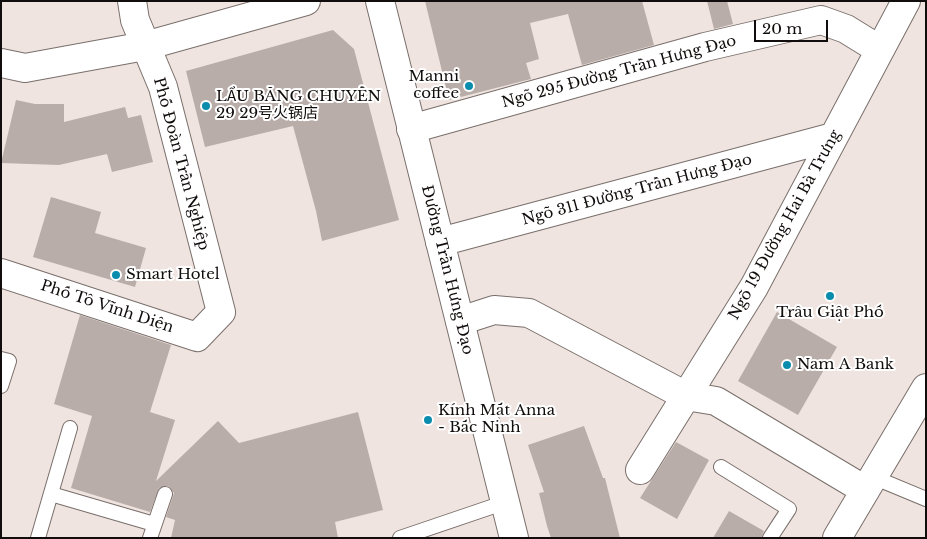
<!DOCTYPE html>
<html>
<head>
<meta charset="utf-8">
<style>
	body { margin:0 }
	#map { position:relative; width:927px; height:539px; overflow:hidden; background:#f0e4e0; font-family:"Libre Baskerville",serif }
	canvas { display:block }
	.frame { position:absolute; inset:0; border:2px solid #110d0c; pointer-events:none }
	.scale { position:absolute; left:754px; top:20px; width:74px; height:22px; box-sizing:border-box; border:2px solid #110d0c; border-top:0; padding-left:6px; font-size:15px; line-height:18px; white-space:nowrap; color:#110d0c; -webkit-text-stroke:4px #fff; paint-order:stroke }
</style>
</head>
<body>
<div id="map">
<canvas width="927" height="539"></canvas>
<div class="frame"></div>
<div class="scale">20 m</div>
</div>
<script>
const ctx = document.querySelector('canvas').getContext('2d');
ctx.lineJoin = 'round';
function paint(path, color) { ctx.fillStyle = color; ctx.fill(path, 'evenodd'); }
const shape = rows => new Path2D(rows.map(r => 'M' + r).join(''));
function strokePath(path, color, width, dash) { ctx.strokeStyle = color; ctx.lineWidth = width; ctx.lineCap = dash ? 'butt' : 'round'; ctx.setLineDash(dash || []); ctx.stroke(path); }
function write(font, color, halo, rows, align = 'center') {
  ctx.font = font + ' "Libre Baskerville","Noto Sans SC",serif'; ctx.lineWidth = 4; ctx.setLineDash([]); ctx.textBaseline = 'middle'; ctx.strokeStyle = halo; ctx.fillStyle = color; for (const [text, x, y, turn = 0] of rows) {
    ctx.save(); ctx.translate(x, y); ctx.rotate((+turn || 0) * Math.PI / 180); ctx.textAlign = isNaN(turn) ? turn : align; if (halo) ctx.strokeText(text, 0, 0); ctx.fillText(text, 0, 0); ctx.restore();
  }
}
paint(shape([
	[425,1,642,1,654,45,582,65,568,14,530,23,539,59,526,63,531,79,449,100],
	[707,1,727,1,733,24,714,29],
	[333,30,354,49,399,220,322,241,316,211,293,126,205,147,186,71],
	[16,100,35,104,64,104,64,122,125,107,128,118,141,115,153,162,112,172,107,154,59,165,1,163],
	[51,197,101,212,95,233,146,248,135,287,33,257],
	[777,312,837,347,798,415,738,381],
	[80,315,171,345,150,412,175,420,156,481,218,421,239,443,358,412,383,510,335,522,338,538,171,538,175,520,166,517,174,493,168,486,159,488,150,512,71,488,92,416,54,404],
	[584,426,603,478,605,478,620,538,551,538,547,526,539,493,544,492,528,445],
	[676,442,709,460,677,519,640,498],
	[729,511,764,531,761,538,713,538]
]), '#b9ada9');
const lane = shape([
	[1,359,9,361,1,386],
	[721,467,789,509,770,538],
	[873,477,926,499],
	[51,494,154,524],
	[38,538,70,428],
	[150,538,165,494],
	[400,538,506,502]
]);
const street = shape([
	[411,129,705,47,821,20,846,29,880,50],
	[440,242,833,137],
	[1,273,197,337,221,312,163,87,135,20,132,1],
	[460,321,494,310,529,313,686,396,716,401,865,490],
	[640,470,754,287,906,1]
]);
const secondary = shape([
	[1,63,25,68,145,46,306,1],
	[837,538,926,388]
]);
const primary = shape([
	[380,1,514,538]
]);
strokePath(lane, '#796f6b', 16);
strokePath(street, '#796f6b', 30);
strokePath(secondary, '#796f6b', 30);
strokePath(primary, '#796f6b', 30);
strokePath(lane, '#fff', 14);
strokePath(street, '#fff', 28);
strokePath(secondary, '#fff', 28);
strokePath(primary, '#fff', 28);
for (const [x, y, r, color] of [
	[469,86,5,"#0a8cac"],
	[206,106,5,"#0a8cac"],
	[116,275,5,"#0a8cac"],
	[830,296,5,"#0a8cac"],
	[787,365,5,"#0a8cac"],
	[428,420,5,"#0a8cac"]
]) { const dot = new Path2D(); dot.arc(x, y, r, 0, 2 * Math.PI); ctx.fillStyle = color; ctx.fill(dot); strokePath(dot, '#fff', 2); }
write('15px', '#110d0c', '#fff', [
	["Ngõ 295 Đường Trần Hưng Đạo",619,72,-15],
	["Phố Đoàn Trần Nghiệp",181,164,75],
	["Ngõ 311 Đường Trần Hưng Đạo",637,190,-15],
	["Ngõ 19 Đường Hai Bà Trưng",785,225,-61],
	["Đường Trần Hưng Đạo",447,270,76],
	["Phố Tô Vĩnh Diện",107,307,18]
]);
write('15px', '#110d0c', '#fff', [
	["Manni",459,77,"right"],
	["coffee",459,94,"right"],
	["LẨU BĂNG CHUYỀN",216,97],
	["29 29号火锅店",216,114],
	["Smart Hotel",126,275],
	["Trâu Giật Phố",830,313,"center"],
	["Nam A Bank",797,365],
	["Kính Mắt Anna",438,411],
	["- Bắc Ninh",438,428]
], 'left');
</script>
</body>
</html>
